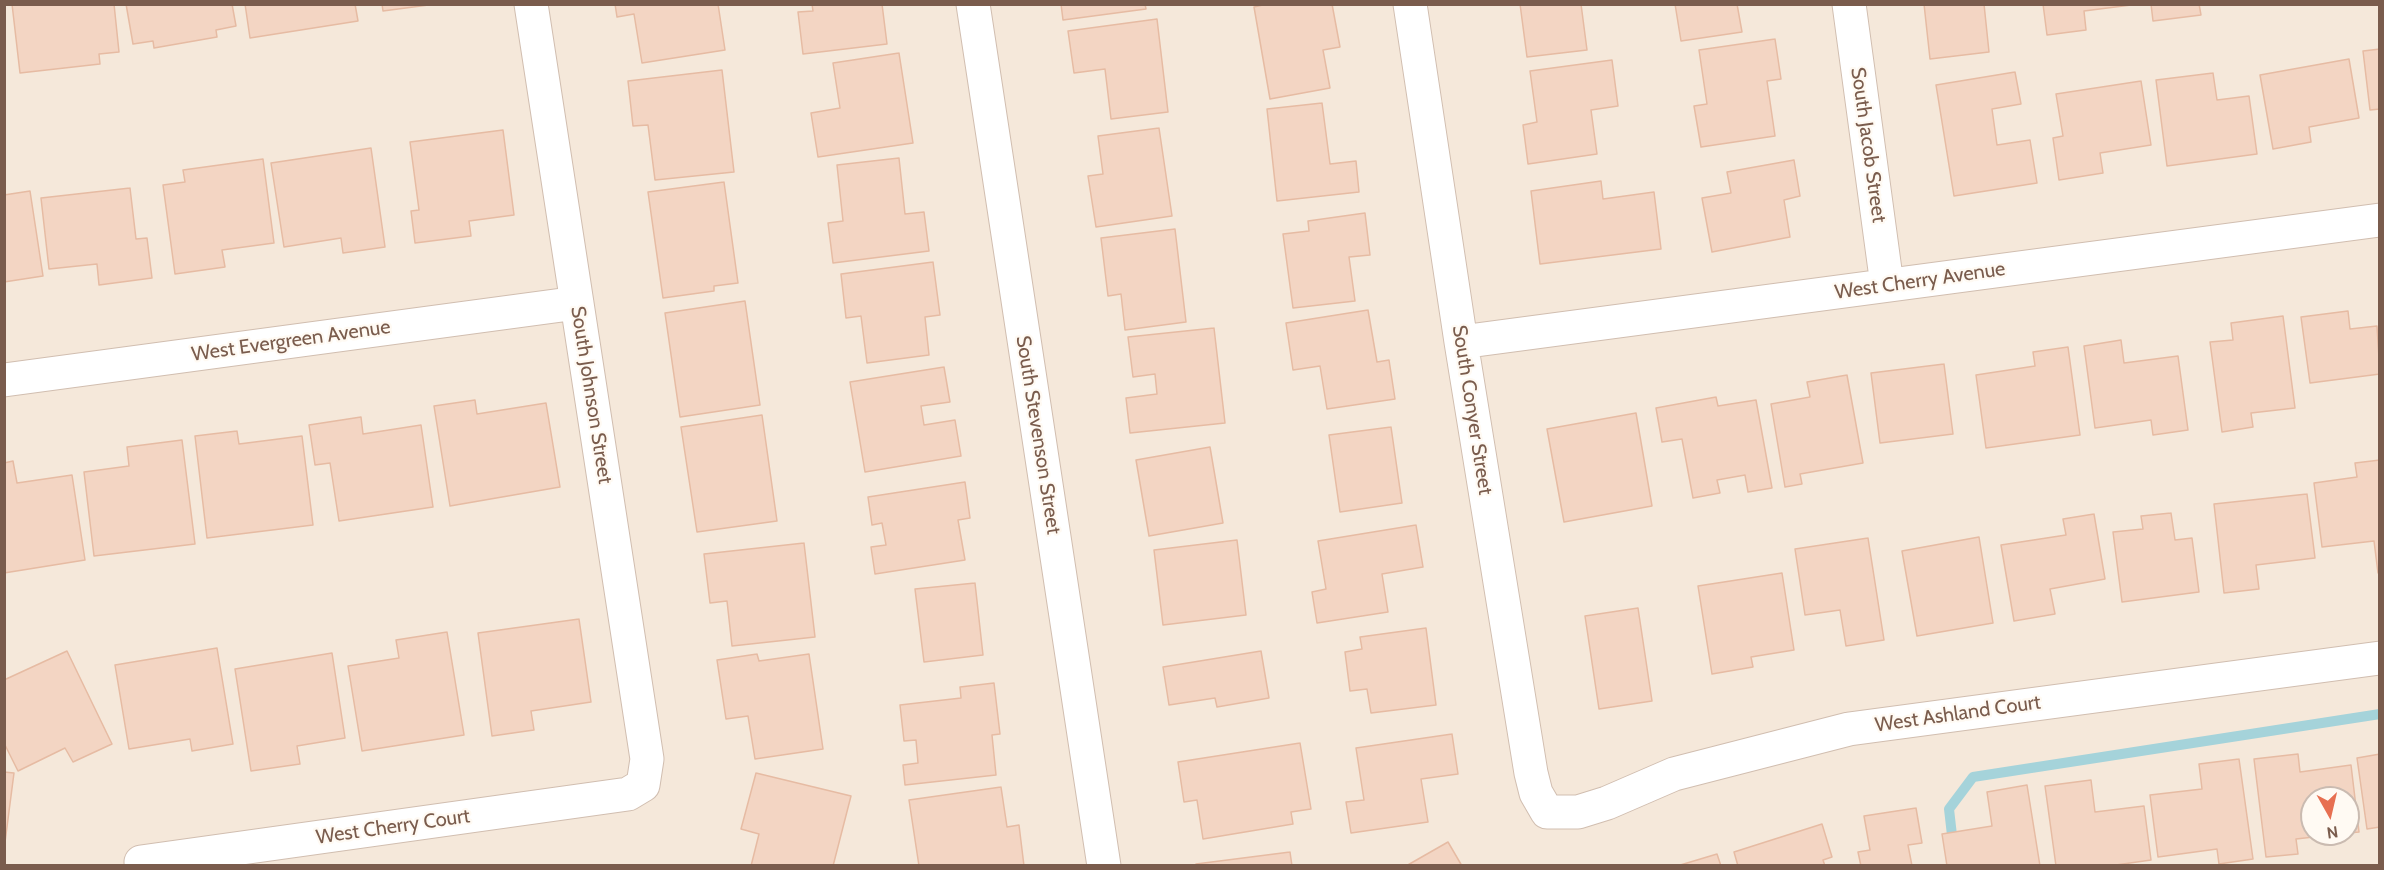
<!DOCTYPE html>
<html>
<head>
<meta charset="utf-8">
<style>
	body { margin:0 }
	#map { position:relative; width:2384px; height:870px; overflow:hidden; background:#fdf6ec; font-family:Cabin,sans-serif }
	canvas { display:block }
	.frame { position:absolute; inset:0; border:6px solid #7a5c4d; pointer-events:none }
	.north { position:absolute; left:2300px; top:786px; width:60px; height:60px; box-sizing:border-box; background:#fffaf3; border:2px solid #cabbb1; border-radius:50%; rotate:172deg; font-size:16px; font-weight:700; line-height:24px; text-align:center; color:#7a5c4d }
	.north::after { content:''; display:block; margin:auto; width:21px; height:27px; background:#e76f51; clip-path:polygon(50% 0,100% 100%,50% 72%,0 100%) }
</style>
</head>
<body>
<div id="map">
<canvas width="2384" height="870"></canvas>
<div class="frame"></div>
<div class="north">N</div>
</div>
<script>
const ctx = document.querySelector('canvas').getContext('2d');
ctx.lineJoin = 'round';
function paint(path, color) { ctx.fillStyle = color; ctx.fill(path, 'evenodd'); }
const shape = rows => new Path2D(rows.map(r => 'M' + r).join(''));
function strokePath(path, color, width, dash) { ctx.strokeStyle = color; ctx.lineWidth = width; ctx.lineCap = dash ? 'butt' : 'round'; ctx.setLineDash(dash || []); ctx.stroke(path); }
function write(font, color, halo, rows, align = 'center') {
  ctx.font = font + ' Cabin,sans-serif'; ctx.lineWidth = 4.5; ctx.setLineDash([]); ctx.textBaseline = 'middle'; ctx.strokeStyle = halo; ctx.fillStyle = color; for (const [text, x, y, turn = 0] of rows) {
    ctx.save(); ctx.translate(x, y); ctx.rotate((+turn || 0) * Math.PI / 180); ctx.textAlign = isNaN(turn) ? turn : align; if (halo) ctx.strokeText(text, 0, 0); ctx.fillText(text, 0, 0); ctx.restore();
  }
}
paint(shape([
	[5,5,2379,5,2379,865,5,866],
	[2312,798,2348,798,2348,834,2312,834]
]), '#f5e8da');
strokePath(shape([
	[1953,844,1949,809,1973,777,2380,714]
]), '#a5d3da', 10);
const building = shape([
	[12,4,114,4,119,52,99,54,100,64,20,73,12,4],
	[126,4,232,4,236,26,216,30,217,37,154,48,153,41,133,44,126,4],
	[245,4,355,4,358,21,250,38,245,4],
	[382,4,436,4,383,11,382,4],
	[615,4,718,4,725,50,642,63,634,14,617,17,615,4],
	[812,4,882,4,887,44,803,54,798,12,813,11,812,4],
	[1061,4,1145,4,1146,9,1063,20,1061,4],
	[1267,4,1332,4,1340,47,1323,50,1330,88,1270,99,1254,7,1267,4],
	[1520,4,1581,4,1587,50,1527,57,1520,4],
	[1675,4,1737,4,1742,32,1681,41,1675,4],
	[1924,4,1984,4,1989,52,1930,59,1924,4],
	[2043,4,2131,4,2131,5,2084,11,2086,30,2047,35,2043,4],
	[2151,4,2199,4,2201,15,2153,21,2151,4],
	[1157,19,1168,112,1111,119,1105,69,1074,73,1068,31,1157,19],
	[1775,39,1781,79,1767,81,1775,136,1701,147,1694,106,1707,104,1699,50,1775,39],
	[2380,49,2380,109,2370,110,2363,51,2380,49],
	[899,53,913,143,818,157,811,113,840,108,833,63,899,53],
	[2349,59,2359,118,2309,127,2311,142,2273,149,2260,75,2349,59],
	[1612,60,1618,106,1591,110,1597,154,1528,164,1523,125,1537,122,1530,71,1612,60],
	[722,70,734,172,655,180,648,125,633,126,628,81,722,70],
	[2015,72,2021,104,1992,109,1997,145,2030,140,2037,183,1954,196,1936,85,2015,72],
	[2213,73,2217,100,2249,96,2257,154,2167,166,2156,80,2213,73],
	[2141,81,2151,145,2100,153,2103,173,2059,180,2053,138,2063,136,2056,94,2141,81],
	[1322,103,1330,164,1356,161,1359,192,1277,201,1267,109,1322,103],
	[1159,128,1172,216,1096,227,1088,176,1103,174,1098,136,1159,128],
	[503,130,514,215,469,221,471,236,415,243,411,211,419,210,410,142,503,130],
	[371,148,385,247,343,253,341,238,284,247,271,163,371,148],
	[899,158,905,214,924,212,929,251,833,263,828,223,843,221,837,165,899,158],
	[263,159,274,243,222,250,225,267,175,274,163,185,185,182,183,170,263,159],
	[1794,160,1800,196,1784,200,1790,237,1712,252,1702,198,1731,193,1727,172,1794,160],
	[1601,181,1603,199,1654,192,1661,249,1540,264,1531,191,1601,181],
	[724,182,738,283,714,286,714,291,663,298,648,192,724,182],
	[130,188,136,239,147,238,152,278,99,285,97,264,49,269,41,198,130,188],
	[30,191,43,276,4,282,4,195,30,191],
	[1365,213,1370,255,1349,257,1355,301,1293,308,1283,234,1309,231,1308,221,1365,213],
	[1175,229,1186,322,1125,330,1121,294,1108,296,1101,238,1175,229],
	[933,262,940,315,925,317,929,355,867,363,861,316,846,318,841,274,933,262],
	[745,301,760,405,680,417,665,313,745,301],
	[1368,310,1377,362,1389,360,1395,399,1327,409,1320,366,1293,370,1286,323,1368,310],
	[2348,311,2350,329,2377,326,2380,374,2310,383,2301,317,2348,311],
	[2283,316,2295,408,2251,413,2253,427,2222,432,2210,342,2233,340,2231,323,2283,316],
	[1214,328,1225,423,1130,433,1126,398,1157,394,1155,374,1133,377,1128,337,1214,328],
	[2121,340,2124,363,2178,356,2188,430,2153,435,2151,420,2095,428,2084,346,2121,340],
	[2068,347,2080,435,1986,448,1976,375,2035,366,2033,352,2068,347],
	[1944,364,1953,434,1880,443,1871,373,1944,364],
	[944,367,950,402,921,406,924,425,955,420,961,456,865,472,850,382,944,367],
	[1847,375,1863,463,1800,474,1802,484,1785,487,1771,404,1810,397,1807,382,1847,375],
	[1716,397,1718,406,1756,400,1772,488,1748,492,1745,475,1717,480,1720,493,1693,498,1682,439,1662,442,1656,408,1716,397],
	[475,400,477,414,546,403,560,487,450,506,434,406,475,400],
	[1636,413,1652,506,1564,522,1547,429,1636,413],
	[762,415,777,521,697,532,681,427,762,415],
	[361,417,363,434,421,425,433,507,339,521,330,463,315,465,309,425,361,417],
	[1391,427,1402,503,1340,512,1329,435,1391,427],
	[237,431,239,444,302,436,313,525,207,538,195,436,237,431],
	[182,440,195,544,94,556,84,472,129,466,127,447,182,440],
	[1210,447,1223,523,1149,536,1136,460,1210,447],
	[2380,460,2380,573,2378,573,2374,541,2322,547,2314,483,2357,477,2355,463,2380,460],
	[13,461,17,483,72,475,85,560,4,573,4,463,13,461],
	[965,482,970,518,958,520,965,560,875,574,871,547,886,545,882,523,872,525,868,497,965,482],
	[2307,494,2315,558,2256,565,2259,589,2224,593,2214,504,2307,494],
	[2171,513,2175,540,2192,538,2199,592,2122,602,2113,532,2143,529,2141,516,2171,513],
	[2094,514,2105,579,2050,589,2055,614,2014,621,2001,545,2066,535,2063,519,2094,514],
	[1416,525,1423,567,1382,574,1388,612,1317,623,1312,592,1326,589,1318,541,1416,525],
	[1979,537,1993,623,1917,636,1902,551,1979,537],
	[1868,538,1884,640,1846,646,1840,610,1805,615,1795,549,1868,538],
	[1237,540,1246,615,1163,625,1154,550,1237,540],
	[804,543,815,637,732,646,727,601,710,603,704,554,804,543],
	[1782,573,1794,650,1751,657,1753,667,1712,674,1698,586,1782,573],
	[975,583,983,655,924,662,915,589,975,583],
	[1638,608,1652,701,1599,709,1585,616,1638,608],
	[579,619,591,702,531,711,534,730,492,736,478,633,579,619],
	[1426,628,1436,705,1371,713,1367,689,1350,691,1345,652,1362,649,1360,637,1426,628],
	[447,632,464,735,362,751,348,666,399,658,396,640,447,632],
	[217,648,233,744,192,751,190,739,129,749,115,665,217,648],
	[67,651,112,744,73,762,65,748,18,771,4,743,4,680,67,651],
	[1261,651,1269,698,1217,707,1215,698,1169,705,1163,667,1261,651],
	[332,653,345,738,297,746,300,764,251,771,235,669,332,653],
	[757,654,759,661,809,654,823,749,755,759,748,716,726,719,717,660,757,654],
	[994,683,1000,734,992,735,996,775,905,785,903,765,918,763,916,740,904,741,900,705,961,698,960,687,994,683],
	[1452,734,1458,774,1421,779,1428,822,1351,833,1346,802,1364,800,1356,748,1452,734],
	[1300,743,1311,809,1291,812,1293,824,1203,839,1197,800,1184,802,1178,762,1300,743],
	[2298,754,2300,772,2351,765,2359,832,2348,833,2348,798,2312,798,2312,834,2340,834,2296,839,2298,854,2266,857,2254,759,2298,754],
	[2380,754,2380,827,2367,829,2357,758,2380,754],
	[2239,759,2253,859,2219,864,2217,849,2158,857,2150,795,2202,789,2199,764,2239,759],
	[4,772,14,773,4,850,4,772],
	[756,773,851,796,833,866,751,866,759,834,741,829,756,773],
	[2091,780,2095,812,2144,806,2151,860,2109,866,2056,866,2045,786,2091,780],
	[2027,785,2040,866,1947,866,1942,834,1992,826,1987,792,2027,785],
	[1001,787,1007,827,1019,825,1024,866,919,866,909,800,1001,787],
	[1916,808,1922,843,1908,845,1912,866,1861,866,1858,852,1870,850,1864,816,1916,808],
	[1822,824,1832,857,1823,860,1825,866,1738,866,1734,852,1822,824],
	[1448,842,1462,866,1406,866,1448,842],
	[1290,852,1292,866,1197,866,1196,864,1290,852],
	[1717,854,1721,866,1677,866,1717,854]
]);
paint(building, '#f3d5c3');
strokePath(building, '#e6bba3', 1.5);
const minor = shape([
	[973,4,1104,866],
	[1410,4,1461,342,1531,773,1536,793,1547,812,1578,812,1607,803,1674,774,1849,729,2380,658],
	[1849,4,1887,285],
	[1461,342,2380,220],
	[4,380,577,303],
	[141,862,628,794,643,785,647,759,531,4]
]);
strokePath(minor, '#d1beb0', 35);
strokePath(minor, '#fff', 33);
write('20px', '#7a5c4d', '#fffaf3', [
	["South Jacob Street",1868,145,82],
	["West Cherry Avenue",1920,281,-8],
	["West Evergreen Avenue",291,341,-8],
	["South Johnson Street",591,395,81],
	["South Conyer Street",1472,410,81],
	["South Stevenson Street",1038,435,81],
	["West Ashland Court",1958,714,-8],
	["West Cherry Court",393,827,-8]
]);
</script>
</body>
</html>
